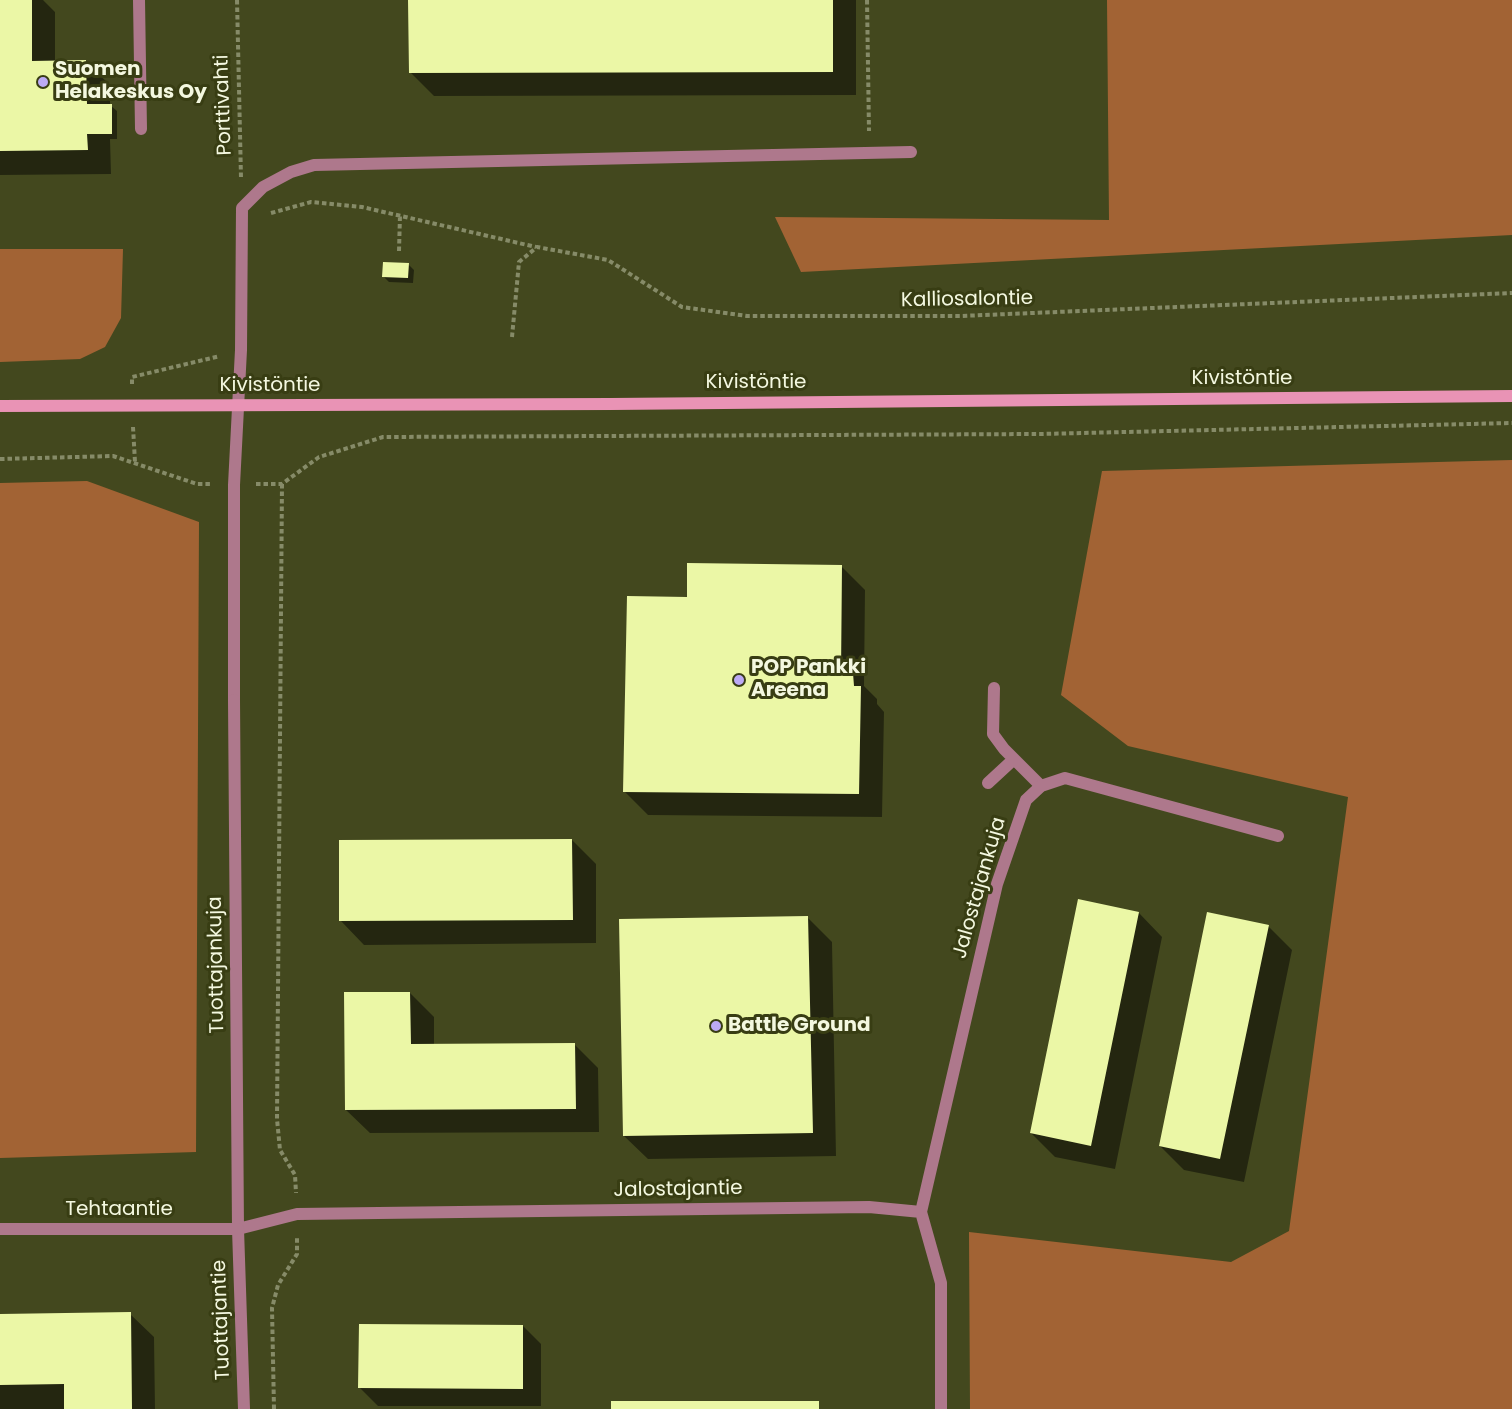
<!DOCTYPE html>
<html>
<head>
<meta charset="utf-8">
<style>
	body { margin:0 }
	canvas { display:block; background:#43481e }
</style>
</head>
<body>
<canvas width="1512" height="1409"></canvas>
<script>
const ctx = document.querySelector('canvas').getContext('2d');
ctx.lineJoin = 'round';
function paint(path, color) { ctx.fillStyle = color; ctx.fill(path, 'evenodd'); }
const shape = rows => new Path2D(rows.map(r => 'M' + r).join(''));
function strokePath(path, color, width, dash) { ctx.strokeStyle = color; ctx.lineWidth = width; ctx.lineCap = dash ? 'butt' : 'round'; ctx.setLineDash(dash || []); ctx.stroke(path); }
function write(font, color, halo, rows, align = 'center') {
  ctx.font = font + ' Poppins,sans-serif'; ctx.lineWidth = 6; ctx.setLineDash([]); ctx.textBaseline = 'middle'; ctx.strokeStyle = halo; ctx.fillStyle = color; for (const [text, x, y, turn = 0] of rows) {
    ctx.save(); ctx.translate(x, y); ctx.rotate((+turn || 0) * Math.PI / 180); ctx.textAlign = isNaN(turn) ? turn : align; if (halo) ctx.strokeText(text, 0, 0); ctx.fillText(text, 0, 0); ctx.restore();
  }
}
paint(shape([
	[1107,0,1512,0,1512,235,801,272,775,217,1109,220],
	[0,249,123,249,121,318,105,347,80,359,0,362],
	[1512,460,1512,1409,970,1409,969,1232,1231,1262,1289,1231,1348,797,1128,746,1061,695,1102,471],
	[87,481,199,522,196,1152,0,1158,0,483]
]), '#a26334');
paint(shape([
	[0,0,43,0,55,12,55,62,86,62,110,85,110,105,117,111,117,139,110,139,111,174,0,175],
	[410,0,856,0,856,95,434,96,410,72],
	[408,264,414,270,413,283,389,282,384,277],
	[841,566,865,590,864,686,877,699,877,704,884,712,882,817,648,815,624,791,688,598],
	[572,840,596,864,596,943,364,945,341,921],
	[1139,913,1162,937,1115,1169,1055,1157,1031,1133],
	[808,918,832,942,836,1156,648,1159,624,1136],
	[1268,926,1292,950,1244,1182,1184,1170,1160,1146],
	[410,993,434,1017,434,1045,574,1044,598,1068,599,1132,370,1133,346,1110],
	[130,1314,154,1337,155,1409,0,1409,0,1316],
	[523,1326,541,1344,541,1406,378,1406,360,1388]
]), '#0007');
paint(shape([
	[0,0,32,0,32,61,86,60,87,104,112,104,112,134,87,134,88,150,0,151],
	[408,0,833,0,833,72,409,73],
	[383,262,409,263,408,278,382,277],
	[687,563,842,565,841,673,853,673,854,686,861,686,859,794,623,792,627,596,687,597],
	[572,839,573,920,339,921,339,840],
	[1078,899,1139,912,1091,1146,1030,1133],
	[1207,912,1269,925,1220,1159,1159,1146],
	[808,916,813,1133,623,1136,619,919],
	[344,992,410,992,411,1044,575,1043,576,1109,345,1110],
	[131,1312,132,1409,64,1409,64,1384,0,1385,0,1314],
	[359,1324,523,1325,523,1389,358,1388],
	[611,1401,819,1401,819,1409,611,1409]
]), '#ebf7a6');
strokePath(shape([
	[237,0,241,178],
	[867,0,869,131],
	[271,213,311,202,362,207,536,247],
	[399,251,400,215],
	[512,337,519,262,537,247,608,260,682,307,747,316,961,316,1512,293],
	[132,384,132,377,220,356],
	[133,427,135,462],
	[0,459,113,456,197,484,212,484],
	[256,484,282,484,319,457,383,437,1040,434,1512,423],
	[282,484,277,1119,280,1150,295,1175,296,1193],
	[274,1409,272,1308,278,1285,297,1254,297,1236]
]), '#868b68', 4, [4.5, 3]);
strokePath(shape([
	[139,0,141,129],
	[994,688,993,734,1004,749,1041,786],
	[234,700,234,485,241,350,242,208,263,187,291,172,314,165,911,152],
	[988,783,1014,759]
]), '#ae788c', 12);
strokePath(shape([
	[234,700,238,1229,297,1214,869,1207,921,1212,941,1283,941,1409],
	[921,1212,997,884,1026,800,1041,786,1065,778,1278,836]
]), '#ae788c', 12);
strokePath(shape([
	[0,1229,238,1229,244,1409]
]), '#ae788c', 12);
strokePath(shape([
	[0,406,611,404,1512,396]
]), '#e993b5', 12);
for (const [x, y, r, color] of [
	[43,82,6,"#bcaaf5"],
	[739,680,6,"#bcaaf5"],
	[716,1026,6,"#bcaaf5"]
]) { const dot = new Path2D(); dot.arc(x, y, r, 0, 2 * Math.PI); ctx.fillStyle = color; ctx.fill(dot); strokePath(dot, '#383d13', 2); }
write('bold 20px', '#f4f8e0', '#383d13', [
	["Suomen",55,70],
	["Helakeskus Oy",55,93],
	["POP Pankki",751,668],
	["Areena",751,691],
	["Battle Ground",728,1026]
], 'left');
write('20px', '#f4f8e0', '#383d13', [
	["Porttivahti",224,105,-92],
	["Kalliosalontie",967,300,-1],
	["Kivistöntie",1242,379],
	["Kivistöntie",756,383],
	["Kivistöntie",270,386],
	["Jalostajankuja",980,888,-74],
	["Tuottajankuja",217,965,-91],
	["Jalostajantie",678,1190,-1],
	["Tehtaantie",119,1210],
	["Tuottajantie",222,1320,-92]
]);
</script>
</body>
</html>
